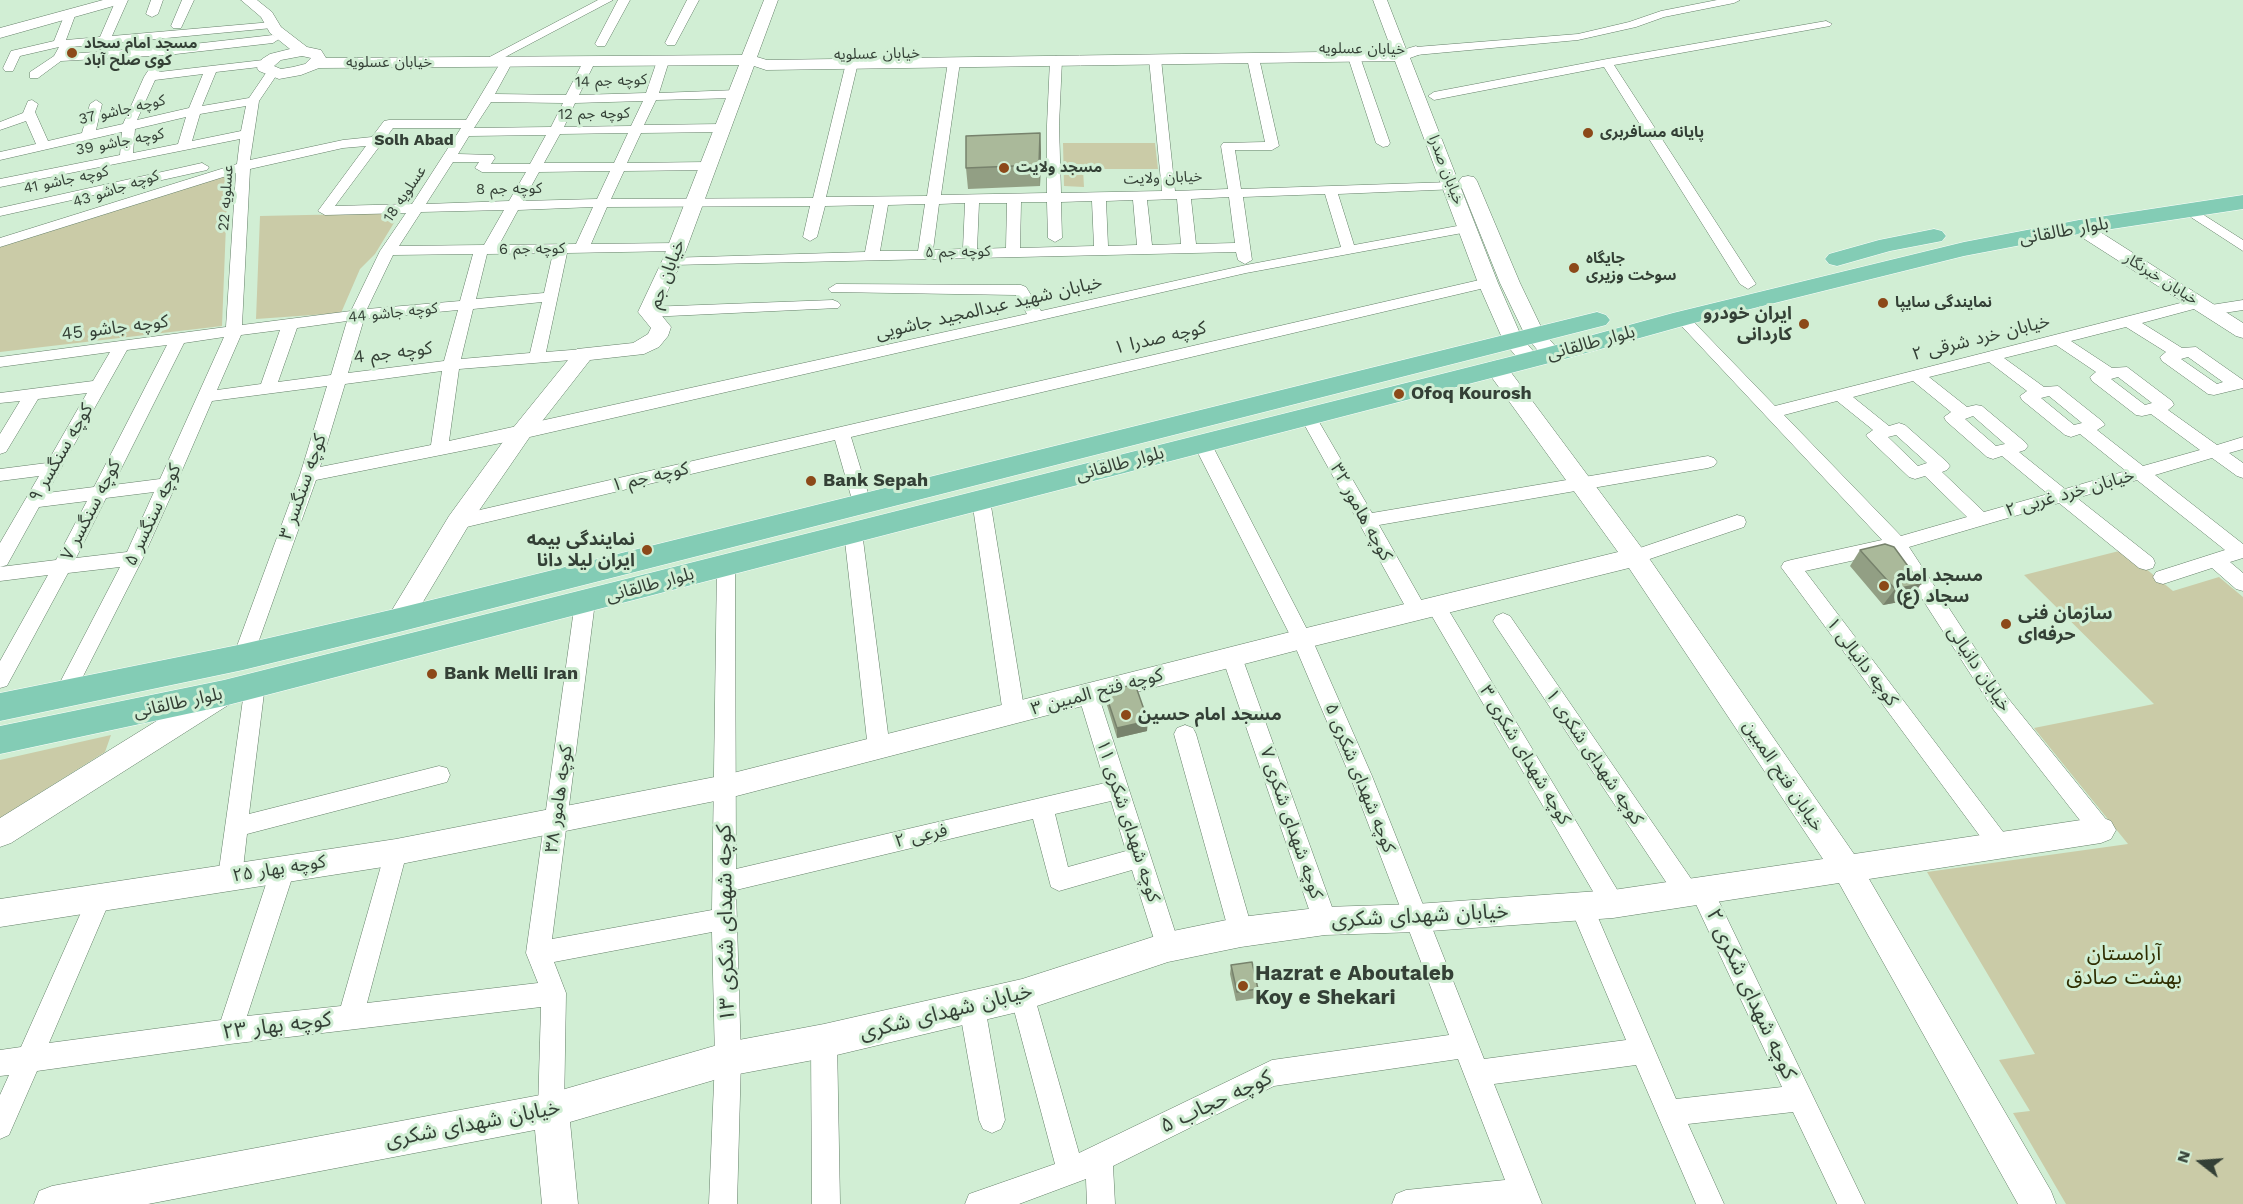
<!DOCTYPE html>
<html>
<head>
<meta charset="utf-8">
<style>
	body { margin:0 }
	#map { position:relative; width:2243px; height:1204px; overflow:hidden; background:#d1eed4; font-family:"Work Sans",sans-serif }
	canvas { display:block }
	.north { position:absolute; left:2171px; top:1132px; width:60px; height:60px; -webkit-text-stroke:4px #d1eed4; paint-order:stroke; rotate:287deg; font-size:16px; font-weight:700; line-height:24px; text-align:center; color:#344036 }
	.north::after { content:''; display:block; margin:auto; width:21px; height:27px; background:#344036; clip-path:polygon(50% 0,100% 100%,50% 72%,0 100%) }
</style>
</head>
<body>
<div id="map">
<canvas width="2243" height="1204"></canvas>
<div class="north">N</div>
</div>
<script>
const ctx = document.querySelector('canvas').getContext('2d');
ctx.lineJoin = 'round';
function paint(path, color) { ctx.fillStyle = color; ctx.fill(path, 'evenodd'); }
const shape = rows => new Path2D(rows.map(r => 'M' + r).join(''));
function strokePath(path, color, width, dash) { ctx.strokeStyle = color; ctx.lineWidth = width; ctx.lineCap = dash ? 'butt' : 'round'; ctx.setLineDash(dash || []); ctx.stroke(path); }
function write(font, color, halo, rows, align = 'center') {
  ctx.font = font + ' "Work Sans","Noto Sans Arabic",sans-serif'; ctx.lineWidth = 6; ctx.setLineDash([]); ctx.textBaseline = 'middle'; ctx.strokeStyle = halo; ctx.fillStyle = color; for (const [text, x, y, turn = 0] of rows) {
    ctx.save(); ctx.translate(x, y); ctx.rotate((+turn || 0) * Math.PI / 180); ctx.textAlign = isNaN(turn) ? turn : align; if (halo) ctx.strokeText(text, 0, 0); ctx.fillText(text, 0, 0); ctx.restore();
  }
}
paint(shape([
	[1063,143,1155,143,1158,169,1083,169,1084,187,1064,186],
	[228,174,222,326,0,352,0,244],
	[400,213,375,254,360,269,341,313,256,319,260,216],
	[2123,550,2173,591,2219,577,2243,597,2243,1204,2066,1204,2013,1113,2030,1111,1999,1060,2035,1054,1927,872,2128,844,2034,728,2154,704,2024,575],
	[111,735,105,752,0,818,0,760]
]), '#cacba7');
const minor = shape([
	[116,0,128,0,112,36,272,22,278,25,272,28,71,47,67,54,167,47,273,35,279,39,273,43,167,55,61,61,38,78,30,78,30,72,54,56,59,47,20,56,13,71,5,71,3,68,11,51,54,41,66,11,74,11,76,13,66,40,100,37,116,0],
	[151,0,163,0,158,14,152,17,146,14,151,0],
	[182,0,194,0,181,28,173,28,171,26,182,0],
	[598,0,613,0,490,65,482,65,480,62,598,0],
	[618,0,630,0,605,46,597,46,595,44,618,0],
	[687,0,699,0,675,45,667,45,665,43,687,0],
	[1717,0,1740,0,1734,3,1664,17,1636,27,1578,40,1416,55,1410,51,1416,47,1578,34,1629,22,1661,11,1717,0],
	[1826,21,1832,24,1830,26,1614,65,1756,284,1748,289,1740,284,1604,67,1434,100,1428,96,1434,92,1607,59,1826,21],
	[1354,53,1360,57,1390,143,1388,146,1383,147,1376,143,1348,57,1354,53],
	[1253,54,1259,58,1279,146,1272,150,1235,150,1241,189,1452,182,1457,183,1459,186,1457,189,1338,194,1354,245,1468,224,1475,228,1473,231,1246,273,521,439,316,480,253,657,250,663,243,665,236,663,233,657,300,475,327,386,212,401,177,482,178,484,174,489,143,558,71,700,64,702,57,700,54,694,120,567,68,573,7,686,0,688,0,661,48,575,0,581,0,567,56,560,87,501,39,507,7,565,0,567,0,543,39,476,0,481,0,469,47,463,87,393,38,399,6,452,0,454,0,434,20,401,0,403,0,393,93,381,110,352,0,367,0,357,226,327,236,173,0,247,0,238,237,164,240,139,0,187,0,179,120,155,122,132,0,160,0,152,36,144,26,121,0,130,0,122,23,113,28,101,32,100,38,104,35,112,48,141,82,133,90,104,96,100,102,104,96,130,123,124,144,77,153,63,161,63,163,66,159,72,272,59,272,65,268,66,216,72,202,106,249,98,268,70,276,70,278,73,259,101,250,160,343,140,372,137,384,121,389,120,466,120,502,60,506,59,512,63,495,94,566,95,583,62,589,58,595,62,579,95,646,93,657,61,663,57,669,61,659,93,737,90,743,94,737,98,656,100,644,125,723,124,729,128,723,132,641,133,627,163,708,162,715,166,708,170,624,171,611,199,813,198,846,63,852,59,858,63,826,197,927,196,948,62,954,58,960,62,941,195,1047,193,1047,125,1050,60,1056,56,1062,60,1059,125,1061,193,1162,191,1149,59,1155,55,1161,59,1175,191,1228,189,1221,146,1223,143,1265,142,1247,58,1253,54],
	[203,74,189,108,137,120,155,80,203,74],
	[643,101,631,126,564,127,575,103,643,101],
	[491,102,563,103,551,127,474,128,491,102],
	[246,106,241,131,192,141,200,114,246,106],
	[186,117,178,144,133,153,135,129,186,117],
	[393,128,461,128,412,204,335,206,393,128],
	[628,133,614,163,544,163,560,134,628,133],
	[546,135,530,164,491,164,495,158,493,155,458,154,469,136,546,135],
	[366,146,318,211,325,215,406,213,380,251,351,311,242,325,250,169,343,148,366,146],
	[453,162,479,162,475,168,482,172,526,172,509,201,426,204,453,162],
	[610,171,597,199,523,201,539,172,610,171],
	[1325,194,1341,247,1246,265,1041,311,1026,287,1021,285,836,284,828,289,831,292,1016,295,1027,314,449,441,459,369,584,359,592,354,584,349,546,352,567,253,677,251,684,247,677,243,591,244,607,207,810,206,803,237,810,241,817,237,825,206,874,205,865,252,667,258,665,261,672,265,1236,252,1238,260,1245,264,1252,260,1243,197,1325,194],
	[1229,197,1235,243,1196,244,1191,199,1229,197],
	[1177,199,1181,244,1152,245,1147,200,1177,199],
	[1133,200,1137,245,1108,246,1106,201,1133,200],
	[1092,201,1094,246,1020,248,1021,202,1047,202,1048,238,1055,242,1062,238,1061,202,1092,201],
	[965,203,963,249,933,250,939,204,965,203],
	[979,203,1007,203,1006,248,977,249,979,203],
	[925,204,918,251,880,251,888,205,925,204],
	[593,207,576,244,499,245,518,210,593,207],
	[504,210,484,245,399,246,421,212,504,210],
	[553,253,544,293,476,299,487,254,553,253],
	[473,254,460,301,367,309,393,255,473,254],
	[542,302,530,353,461,359,473,309,542,302],
	[458,310,444,361,348,373,364,319,458,310],
	[347,321,331,375,278,382,297,328,347,321],
	[280,330,261,384,217,390,241,335,280,330],
	[224,337,160,479,113,485,184,343,224,337],
	[167,345,94,487,47,493,127,350,167,345],
	[442,371,431,445,320,467,345,384,442,371],
	[154,492,127,552,76,558,106,498,154,492],
	[202,163,209,167,207,170,0,216,0,208,202,163],
	[2188,205,2243,240,2243,251,2183,212,2181,209,2183,206,2188,205],
	[1488,278,1496,283,1493,286,851,437,871,503,868,507,862,509,856,507,853,503,835,440,458,529,451,527,449,522,451,517,458,515,1488,278],
	[2200,298,2208,303,2205,306,2142,323,2182,348,2196,347,2243,380,2243,388,2214,395,2208,394,2162,361,2160,357,2166,352,2126,327,2071,341,2112,368,2127,367,2172,401,2174,405,2168,410,2217,445,2243,437,2243,449,2229,453,2243,463,2243,478,2237,476,2212,458,2155,475,2243,544,2243,558,2230,562,2243,573,2243,591,2236,589,2212,568,2163,584,2156,582,2153,577,2156,572,2225,550,2137,480,2077,498,2153,558,2155,563,2153,568,2146,570,2139,568,2059,503,1909,547,2007,697,2109,823,2112,830,2109,837,2101,840,2093,837,1993,709,1892,552,1805,571,2007,837,2010,844,2007,851,1999,854,1991,851,1781,567,1784,562,1791,560,1882,540,1674,318,1682,313,1687,315,1775,406,2200,298],
	[2056,345,2096,372,2090,377,2092,381,2136,415,2142,416,2151,414,2200,450,2143,466,2097,430,2105,425,2102,421,2058,386,2044,387,2004,358,2056,345],
	[2188,357,2223,382,2217,384,2181,359,2188,357],
	[1989,362,2027,391,2020,396,2022,400,2065,435,2071,437,2080,434,2126,471,2065,489,2019,452,2025,450,2028,446,2025,442,1982,406,1976,405,1967,407,1929,377,1989,362],
	[2118,377,2152,403,2145,405,2111,379,2118,377],
	[1913,381,1951,412,1944,417,1946,421,1987,457,1993,459,2002,456,2048,494,1984,512,1942,472,1947,470,1950,466,1947,462,1905,425,1899,423,1889,426,1853,397,1913,381],
	[2049,396,2082,423,2074,425,2041,398,2049,396],
	[1837,401,1873,430,1866,435,1869,439,1909,477,1915,479,1925,476,1967,517,1901,536,1784,415,1837,401],
	[1973,416,2005,444,1996,446,1965,419,1973,416],
	[1896,435,1927,463,1918,466,1888,437,1896,435],
	[833,300,838,302,841,305,838,308,648,317,640,312,648,307,833,300],
	[2243,300,2243,310,2211,315,2203,310,2211,305,2243,300],
	[1307,409,1313,411,1315,415,1372,513,1708,456,1714,458,1717,462,1714,466,1708,468,1379,525,1427,610,1424,615,1417,617,1410,615,1299,415,1301,411,1307,409],
	[1202,437,1208,439,1211,443,1312,639,1372,776,1484,1059,1626,1040,1570,907,1574,899,1582,896,1590,899,1676,1099,1782,1087,1694,900,1686,903,1678,900,1496,626,1493,621,1496,616,1503,613,1510,616,1694,883,1702,880,1710,883,1865,1204,1837,1204,1793,1112,1688,1124,1724,1204,1696,1204,1636,1065,1494,1084,1542,1204,1392,1204,1396,1194,1406,1190,1505,1180,1458,1059,1274,1086,1113,1166,1115,1204,1087,1204,1086,1179,1019,1204,965,1204,969,1194,1055,1164,1010,995,1013,986,1022,983,1031,986,1034,995,1079,1153,1272,1060,1449,1035,1350,776,1292,639,1193,443,1196,439,1202,437],
	[981,494,987,496,990,500,1025,714,1021,720,1014,723,1007,720,1003,714,972,500,975,496,981,494],
	[1737,515,1744,517,1746,522,1744,527,1635,564,1628,562,1626,557,1628,552,1737,515],
	[853,525,860,527,862,532,890,749,887,755,879,758,871,755,868,749,844,532,846,527,853,525],
	[726,558,733,560,735,565,736,869,1105,783,1078,694,1081,688,1088,686,1095,688,1098,694,1180,947,1177,955,1168,958,1159,955,1132,870,1059,891,1051,887,1033,819,736,890,741,1059,737,1204,709,1204,715,1059,712,932,554,962,566,993,564,1110,560,1119,551,1123,542,1119,538,1110,541,1007,230,1044,37,1071,9,1135,0,1139,0,1095,9,1075,0,1076,0,1050,21,1047,91,890,99,887,107,890,111,898,49,1043,221,1020,271,869,275,862,283,859,291,862,295,869,247,1016,341,1006,385,852,388,845,396,842,404,845,407,852,367,1003,538,983,526,953,575,602,578,597,585,595,592,597,595,602,552,939,712,910,717,565,719,560,726,558],
	[1111,801,1126,851,1068,867,1055,814,1111,801],
	[1436,599,1443,601,1621,896,1625,904,1621,912,1613,915,1605,912,1426,606,1429,601,1436,599],
	[1232,649,1239,651,1242,657,1337,921,1333,929,1325,932,1317,929,1313,921,1222,657,1225,651,1232,649],
	[255,677,262,679,265,685,249,814,439,766,447,768,450,775,447,782,247,834,242,877,238,884,230,888,222,884,218,877,245,685,248,679,255,677],
	[1185,725,1193,728,1196,734,1253,932,1250,940,1241,943,1232,940,1229,932,1174,734,1177,728,1185,725],
	[972,995,981,998,985,1007,1005,1120,1001,1129,992,1133,983,1129,979,1120,959,1007,963,998,972,995],
	[824,1028,833,1032,837,1041,840,1204,812,1204,811,1041,815,1032,824,1028]
]);
const tertiary = shape([
	[103,0,126,0,124,3,0,38,0,28,103,0],
	[241,0,257,0,272,12,281,27,307,47,321,50,326,58,742,55,764,0,778,0,757,57,767,60,1392,51,1373,0,1387,0,1406,49,1416,46,1424,51,1421,54,1410,58,1498,283,1522,338,1540,359,1536,364,1529,366,1522,364,1503,340,1478,283,1395,61,766,70,754,66,682,261,658,311,671,327,668,336,659,347,644,354,590,360,529,438,467,528,408,627,399,630,390,627,386,620,449,516,513,428,577,349,633,343,648,334,651,328,638,312,662,261,739,65,319,68,301,75,279,79,259,71,257,68,262,59,270,54,290,49,270,33,261,17,241,0],
	[302,56,311,58,305,64,293,67,281,69,274,66,281,60,302,56],
	[1468,176,1474,177,1477,181,1520,283,1544,333,1562,354,1559,359,1552,361,1545,359,1525,335,1500,283,1459,181,1462,177,1468,176],
	[2079,221,2086,223,2243,323,2243,338,2236,336,2072,231,2070,227,2072,223,2079,221],
	[1496,361,1504,363,1644,551,1854,854,2101,817,2111,821,2116,830,2111,839,2101,843,1869,879,2051,1191,2056,1204,2018,1204,1839,883,1613,918,1416,932,1325,935,1241,947,1168,962,1022,1011,824,1058,728,1076,570,1122,578,1204,542,1204,535,1130,148,1204,34,1204,39,1191,52,1186,551,1093,728,1042,824,1024,1022,979,1168,932,1241,917,1325,907,1416,904,1613,890,1823,859,1629,568,1302,649,725,799,396,865,0,927,0,899,396,839,725,775,1302,629,1618,552,1485,368,1488,363,1496,361],
	[223,683,233,686,237,694,233,702,11,843,0,847,0,818,213,686,223,683]
]);
const primary = shape([
	[2243,195,2243,209,2079,234,1964,256,1690,324,1561,360,224,706,0,754,0,726,224,680,1545,348,1673,313,1964,242,2079,220,2243,195],
	[1934,229,1942,231,1946,236,1942,241,1890,251,1837,266,1829,264,1825,259,1829,254,1879,240,1934,229],
	[1597,312,1606,315,1610,320,1606,325,399,632,243,670,0,721,0,693,243,644,399,608,1597,312]
]);
strokePath(minor, '#647f68', 1);
strokePath(tertiary, '#647f68', 1);
strokePath(primary, '#fff', 1);
paint(minor, '#fff');
paint(tertiary, '#fff');
paint(primary, '#83ccb5');
paint(shape([
	[1040,133,1041,153,1040,186,968,189,966,168],
	[1860,550,1910,600,1883,605,1850,566],
	[1105,692,1147,731,1117,738,1106,702],
	[1231,965,1258,989,1256,998,1236,1001,1230,974]
]), '#929f84');
paint(shape([
	[1040,133,1041,153,1040,186,1039,165],
	[1921,584,1910,600,1883,605,1895,589],
	[1148,721,1147,731,1117,738,1117,728]
]), '#77826c');
const building = shape([
	[1040,133,1039,165,966,168,966,136,1040,133],
	[1885,544,1894,547,1921,584,1895,589,1860,550,1885,544],
	[1135,684,1148,721,1117,728,1105,692,1135,684],
	[1252,962,1258,989,1237,992,1231,965,1252,962]
]);
paint(building, '#aab99a');
strokePath(building, '#77826c', 1.5);
for (const [x, y, r, color] of [
	[72,53,6,"#8c4919"],
	[1588,133,6,"#8c4919"],
	[1004,168,6,"#8c4919"],
	[1574,268,6,"#8c4919"],
	[1883,303,6,"#8c4919"],
	[1804,324,6,"#8c4919"],
	[1399,394,6,"#8c4919"],
	[811,481,6,"#8c4919"],
	[647,550,6,"#8c4919"],
	[1884,586,6,"#8c4919"],
	[2006,624,6,"#8c4919"],
	[432,674,6,"#8c4919"],
	[1126,715,6,"#8c4919"],
	[1243,986,6,"#8c4919"]
]) { const dot = new Path2D(); dot.arc(x, y, r, 0, 2 * Math.PI); ctx.fillStyle = color; ctx.fill(dot); strokePath(dot, '#d1eed4', 2); }
write('bold 15px', '#344036', '#d1eed4', [
	["مسجد امام سجاد",84,44],
	["کوی صلح آباد",84,61],
	["پایانه مسافربری",1600,133],
	["مسجد ولایت",1016,168],
	["جایگاه",1586,259],
	["سوخت وزیری",1586,276],
	["نمایندگی سایپا",1895,303]
], 'left');
write('15px', '#344036', '#d1eed4', [
	["خیابان عسلویه",1362,49,1],
	["خیابان عسلویه",877,54,-1],
	["خیابان عسلویه",389,63],
	["کوچه جم 14",611,81,-2],
	["کوچه جاشو 37",122,110,-13],
	["کوچه جم 12",594,114,-1],
	["کوچه جاشو 39",120,142,-11],
	["خیابان صدرا",1446,170,69],
	["خیابان ولایت",1163,178,-2],
	["کوچه جاشو 41",66,180,-12],
	["کوچه جاشو 43",116,189,-18],
	["کوچه جم 8",509,189,-1],
	["عسلویه 18",405,194,-56],
	["عسلویه 22",226,198,-86],
	["کوچه جم 6",532,249,-1],
	["کوچه جم ۵",958,252,-1],
	["خیابان خبرنگار",2161,279,32],
	["کوچه جاشو 44",393,313,-6]
]);
write('bold 16px', '#344036', '#d1eed4', [
	["Solh Abad",414,140]
]);
write('18px', '#344036', '#d1eed4', [
	["بلوار طالقانی",2064,231,-10],
	["خیابان جم",667,274,-69],
	["خیابان شهید عبدالمجید جاشویی",989,308,-13],
	["کوچه جاشو 45",115,328,-7],
	["کوچه صدرا ۱",1160,338,-13],
	["خیابان خرد شرقی ۲",1981,338,-14],
	["بلوار طالقانی",1591,343,-15],
	["کوچه جم 4",393,353,-7],
	["کوچه سنگسر ۹",61,453,-60],
	["بلوار طالقانی",1120,464,-15],
	["کوچه جم ۱",650,477,-13],
	["کوچه سنگسر ۳",303,487,-71],
	["خیابان خرد غربی ۲",2070,493,-16],
	["کوچه سنگسر ۷",91,510,-63],
	["کوچه هامور ۳۲",1361,512,61],
	["کوچه سنگسر ۵",153,515,-65],
	["بلوار طالقانی",650,585,-15],
	["کوچه دانیالی ۱",1862,662,53],
	["خیابان دانیالی",1979,669,56],
	["کوچه فتح المبین ۳",1097,692,-15],
	["بلوار طالقانی",178,703,-12],
	["کوچه شهدای شکری ۳",1525,755,59],
	["کوچه شهدای شکری ۱",1594,757,56],
	["خیابان فتح المبین",1783,776,56],
	["کوچه شهدای شکری ۵",1360,778,68],
	["کوچه هامور ۳۸",559,799,-82],
	["کوچه شهدای شکری ۱۱",1128,821,72],
	["کوچه شهدای شکری ۷",1291,823,71],
	["فرعی ۲",921,836,-13],
	["کوچه بهار ۲۵",279,869,-9]
]);
write('bold 18px', '#344036', '#d1eed4', [
	["ایران خودرو",1792,314,"right"],
	["کاردانی",1792,335,"right"],
	["Ofoq Kourosh",1411,394],
	["Bank Sepah",823,481],
	["نمایندگی بیمه",635,540,"right"],
	["ایران لیلا دانا",635,561,"right"],
	["مسجد امام",1896,576],
	["سجاد (ع)",1896,597],
	["سازمان فنی",2018,614],
	["حرفه‌ای",2018,635],
	["Bank Melli Iran",444,674],
	["مسجد امام حسین",1138,715]
], 'left');
write('21px', '#344036', '#d1eed4', [
	["خیابان شهدای شکری",1420,916,-3],
	["کوچه شهدای شکری ۱۳",726,923,-91],
	["کوچه شهدای شکری ۲",1751,994,65],
	["خیابان شهدای شکری",946,1012,-14],
	["کوچه بهار ۲۳",277,1026,-7],
	["کوچه حجاب ۵",1216,1102,-25],
	["خیابان شهدای شکری",473,1124,-11]
]);
write('21px', '#2e2d01', '#d1eed4', [
	["آرامستان",2124,954],
	["بهشت صادق",2124,978]
]);
write('bold 21px', '#344036', '#d1eed4', [
	["Hazrat e Aboutaleb",1255,974],
	["Koy e Shekari",1255,998]
], 'left');
</script>
</body>
</html>
